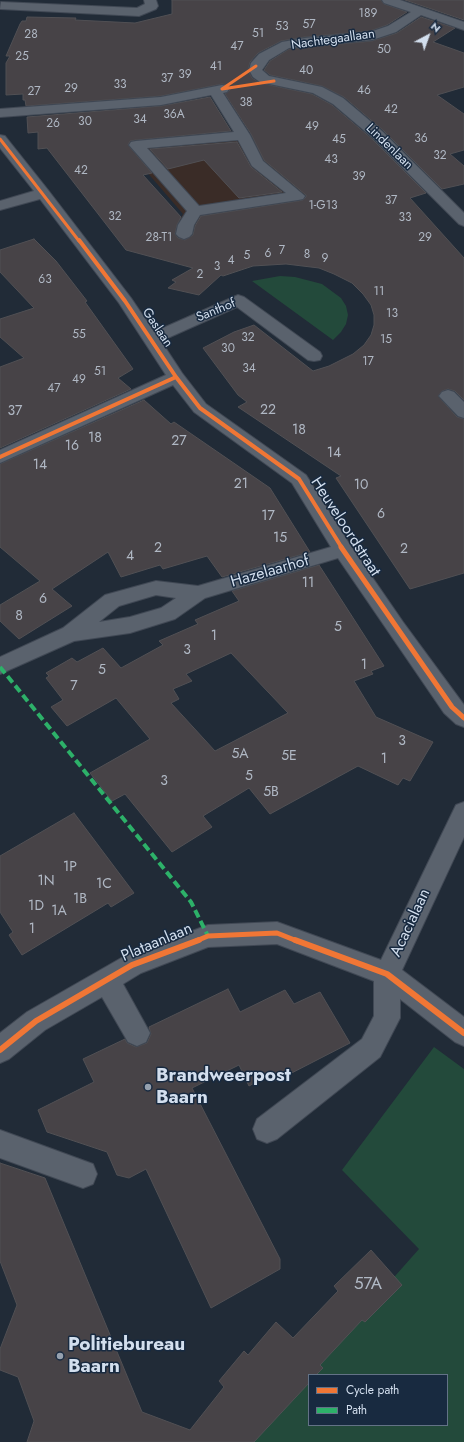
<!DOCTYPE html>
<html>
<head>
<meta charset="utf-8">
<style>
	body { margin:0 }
	#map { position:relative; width:464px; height:1442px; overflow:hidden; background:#212b37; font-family:Jost,sans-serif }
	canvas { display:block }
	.legend { position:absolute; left:308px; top:1374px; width:140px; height:52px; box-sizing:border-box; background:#182a40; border:1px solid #637286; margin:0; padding:5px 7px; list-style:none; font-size:12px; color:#d3dfee }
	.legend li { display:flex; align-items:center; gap:8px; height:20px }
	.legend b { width:20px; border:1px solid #637286 }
	.north { position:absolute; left:408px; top:16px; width:40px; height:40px; -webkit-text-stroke:3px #182a40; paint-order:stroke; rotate:41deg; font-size:11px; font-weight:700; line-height:16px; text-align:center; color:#d3dfee }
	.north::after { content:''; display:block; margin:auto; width:14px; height:18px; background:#d3dfee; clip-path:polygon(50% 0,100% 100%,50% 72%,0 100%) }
</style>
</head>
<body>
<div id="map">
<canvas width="464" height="1442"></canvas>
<ul class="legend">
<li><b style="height:5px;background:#f07635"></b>Cycle path</li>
<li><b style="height:5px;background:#2db169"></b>Path</li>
</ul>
<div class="north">N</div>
</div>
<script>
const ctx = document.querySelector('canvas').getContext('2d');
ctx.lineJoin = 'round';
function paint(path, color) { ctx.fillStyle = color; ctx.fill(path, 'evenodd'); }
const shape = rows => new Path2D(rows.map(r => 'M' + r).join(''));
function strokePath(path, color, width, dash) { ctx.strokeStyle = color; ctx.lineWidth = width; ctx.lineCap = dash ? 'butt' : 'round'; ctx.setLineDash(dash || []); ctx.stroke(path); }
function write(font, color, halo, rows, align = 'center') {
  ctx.font = font + ' Jost,sans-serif'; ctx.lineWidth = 3; ctx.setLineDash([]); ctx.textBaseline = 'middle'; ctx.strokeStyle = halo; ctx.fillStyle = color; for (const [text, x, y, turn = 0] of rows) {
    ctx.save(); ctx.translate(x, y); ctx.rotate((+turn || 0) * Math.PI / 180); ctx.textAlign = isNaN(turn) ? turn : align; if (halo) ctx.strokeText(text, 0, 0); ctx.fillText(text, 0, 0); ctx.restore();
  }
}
paint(shape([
	[247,130,266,160,327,201,202,215,206,225,194,227,178,223,183,214,121,142]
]), '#3a2c27');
paint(shape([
	[280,276,295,277,322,284,341,298,346,306,348,315,346,324,341,332,333,340,252,281],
	[434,1047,464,1069,464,1442,248,1442,419,1249,342,1170],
	[309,1375,447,1375,447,1425,309,1425]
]), '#234a3b');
const building = shape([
	[172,0,381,0,384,4,407,12,387,25,370,31,305,37,281,41,258,53,250,62,248,70,252,78,260,83,312,94,332,105,372,139,426,193,410,198,464,258,464,400,455,391,448,389,442,391,438,396,457,417,464,419,464,573,410,589,336,478,341,476,238,407,247,402,238,395,203,348,234,332,254,325,313,371,329,366,353,354,364,345,371,335,374,325,374,315,371,305,363,294,352,283,334,274,319,268,286,264,253,266,223,276,221,275,199,295,168,288,176,282,172,280,193,268,126,250,47,148,38,149,38,132,28,133,27,117,161,106,210,97,231,131,136,140,130,141,128,145,152,173,143,175,181,217,177,225,175,234,178,238,185,240,193,235,195,226,201,216,298,201,303,200,306,197,306,195,264,160,251,134,225,94,230,90,228,85,222,84,161,96,26,106,25,100,23,100,23,94,6,95,6,63,10,56,6,56,20,24,22,21,26,21,27,17,76,18,75,20,135,23,172,14,172,0],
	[405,0,464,0,464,20,405,0],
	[421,17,455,28,433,42,464,53,464,87,437,95,464,114,464,150,450,154,464,166,464,184,442,189,384,131,344,97,322,86,270,75,264,70,270,61,289,49,372,41,397,33,421,17],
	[237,142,251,167,282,192,239,198,204,160,168,169,150,149,237,142],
	[34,239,56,261,87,301,85,302,133,369,118,378,131,389,0,448,0,367,24,358,0,337,0,319,34,308,0,272,0,250,34,239],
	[144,400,171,424,174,422,270,488,310,552,222,577,207,556,163,569,160,565,121,577,108,552,52,589,72,606,19,639,0,621,0,605,40,581,0,547,0,464,144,400],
	[319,565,384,666,371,671,373,674,354,681,376,717,433,742,410,781,403,778,398,785,358,766,270,814,249,788,203,816,212,827,172,852,125,794,112,801,90,773,150,739,116,698,67,726,51,707,63,700,46,678,49,676,46,673,72,658,77,662,103,648,121,668,163,645,159,641,198,624,195,620,239,601,232,591,319,565],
	[231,653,288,713,215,751,171,703,179,699,173,689,192,681,186,674,231,653],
	[74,813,134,893,111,907,108,903,22,955,9,935,13,932,0,912,0,856,74,813],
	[228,989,240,1012,285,990,294,1004,320,992,350,1043,276,1081,272,1073,249,1086,239,1065,192,1088,280,1259,280,1269,211,1308,146,1169,129,1178,117,1175,107,1152,47,1132,38,1110,94,1082,83,1059,125,1039,127,1043,136,1047,147,1043,151,1034,149,1027,228,989],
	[0,1163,45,1178,142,1412,190,1430,224,1387,219,1381,244,1351,248,1355,276,1322,293,1338,338,1291,334,1286,371,1250,402,1285,365,1322,362,1320,320,1365,323,1368,316,1375,309,1375,309,1383,254,1442,27,1442,34,1421,18,1377,0,1370,0,1349,17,1305,0,1261,0,1163]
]);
paint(building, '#474347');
strokePath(building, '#515054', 1);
const minor = shape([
	[144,0,156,0,158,6,156,9,139,16,0,9,1,2,137,8,145,4,144,0],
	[382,0,400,0,464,22,464,30,421,15,396,32,372,40,289,48,269,60,262,70,269,76,322,87,343,98,383,132,464,213,464,226,459,224,373,138,333,104,313,93,260,82,253,77,249,70,251,63,259,54,282,42,305,38,370,32,388,26,411,12,384,3,382,0],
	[222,85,227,86,229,89,227,92,223,93,250,135,263,161,305,196,303,199,298,200,200,215,194,225,192,234,189,237,184,239,179,237,176,234,178,225,187,211,129,145,131,142,136,141,234,132,211,95,161,105,0,117,0,109,161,97,222,85],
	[238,140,252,166,286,193,199,206,147,148,238,140],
	[0,135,5,136,48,190,131,298,154,332,238,295,244,297,320,352,322,356,320,360,314,361,308,360,237,307,161,341,182,373,206,404,306,475,350,545,403,622,464,705,464,727,456,724,444,713,338,558,205,598,175,619,130,633,74,641,0,674,0,657,63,628,105,595,156,581,198,586,331,547,292,483,194,412,173,385,0,463,0,450,166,375,119,303,40,199,0,210,0,201,34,191,0,148,0,135],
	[156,595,176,598,161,608,130,617,99,622,119,606,156,595],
	[448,390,454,392,464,402,464,418,458,416,439,396,442,392,448,390],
	[464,802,464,837,402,970,464,1017,464,1046,455,1042,400,999,400,1018,380,1057,277,1139,267,1143,257,1139,253,1129,257,1119,362,1039,374,1016,374,981,277,944,208,947,141,973,123,984,150,1033,146,1042,137,1046,128,1042,102,997,45,1030,9,1059,0,1063,0,1033,27,1012,123,957,208,925,277,922,381,960,456,805,464,802],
	[0,1130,93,1164,97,1174,93,1184,83,1188,0,1158,0,1130]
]);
strokePath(minor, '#404854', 2);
paint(minor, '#5a626d');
strokePath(shape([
	[0,667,191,902,208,936]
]), '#2db169', 4, [8, 4]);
strokePath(shape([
	[256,66,222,89,274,81],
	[0,139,79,241]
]), '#f07635', 3);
strokePath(shape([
	[176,377,200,408,299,479,342,548],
	[0,457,176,377,125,301,79,240]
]), '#f07635', 4);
strokePath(shape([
	[341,547,452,707,464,718],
	[196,941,208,936,277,933,297,941]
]), '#f07635', 5);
strokePath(shape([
	[295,940,387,974,464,1033],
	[0,1050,36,1021,132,965,199,940]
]), '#f07635', 6);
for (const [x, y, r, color] of [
	[148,1087,4,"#95a0ae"],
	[60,1356,4,"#95a0ae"]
]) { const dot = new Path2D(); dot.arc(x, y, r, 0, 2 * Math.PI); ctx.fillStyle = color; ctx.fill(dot); strokePath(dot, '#182a40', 1.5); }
write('12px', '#b0b8c4', null, [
	["189",368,14],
	["57",309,25],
	["53",282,27],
	["51",258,34],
	["28",31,35],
	["47",237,47],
	["50",384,50],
	["25",22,57],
	["41",216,67],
	["40",306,71],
	["39",185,75],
	["37",167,79],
	["33",120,85],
	["29",71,89],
	["46",364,91],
	["27",34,92],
	["38",246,103],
	["42",391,110],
	["36A",174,115],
	["34",140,120],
	["30",85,122],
	["26",53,124],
	["49",312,127],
	["36",421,139],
	["45",339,140],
	["32",440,156],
	["43",331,160],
	["42",81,171],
	["39",359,177],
	["37",391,201],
	["1-G13",323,206],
	["32",115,217],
	["33",405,218],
	["28-T1",159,238],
	["29",425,238],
	["7",282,251],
	["6",268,254],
	["8",307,255],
	["5",247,256],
	["9",325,259],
	["4",231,261],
	["3",217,267],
	["2",200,275],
	["63",45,280],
	["11",379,292],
	["13",392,314],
	["55",79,335],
	["32",248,338],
	["15",386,340],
	["30",228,349],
	["17",368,362],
	["34",249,369],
	["51",100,372],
	["49",79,380],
	["47",54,389]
]);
write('13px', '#d3dfee', '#182a40', [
	["Nachtegaallaan",333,40,-8],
	["Lindenlaan",389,147,44],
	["Santhof",216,311,-22],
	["Gaslaan",157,328,56]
]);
write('14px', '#b0b8c4', null, [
	["22",268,411],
	["37",15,412],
	["18",299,431],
	["18",95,439],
	["27",179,442],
	["16",72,447],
	["14",334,454],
	["14",40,466],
	["21",241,485],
	["10",361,486],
	["6",381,515],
	["17",268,517],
	["15",280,539],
	["2",158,549],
	["2",404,550],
	["4",130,557],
	["11",308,584],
	["6",43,600],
	["8",19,617],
	["5",338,628],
	["1",214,637],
	["3",187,651],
	["1",364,666],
	["5",102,671],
	["7",74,687],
	["3",402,742],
	["5A",240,755],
	["5E",289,757],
	["1",384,760],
	["5",249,777],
	["3",164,782],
	["5B",271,793],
	["1P",70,868],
	["1N",46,882],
	["1C",104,885],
	["1B",80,900],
	["1D",36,907],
	["1A",59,912],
	["1",32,930]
]);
write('16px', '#d3dfee', '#182a40', [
	["Heuveloordstraat",345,527,57],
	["Hazelaarhof",270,572,-16],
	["Acacialaan",411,923,-65],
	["Plataanlaan",157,943,-23]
]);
write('17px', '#b0b8c4', null, [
	["57A",368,1285]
]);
write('bold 19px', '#d3dfee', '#182a40', [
	["Brandweerpost",156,1076],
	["Baarn",156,1098],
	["Politiebureau",68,1345],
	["Baarn",68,1367]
], 'left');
</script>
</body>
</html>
